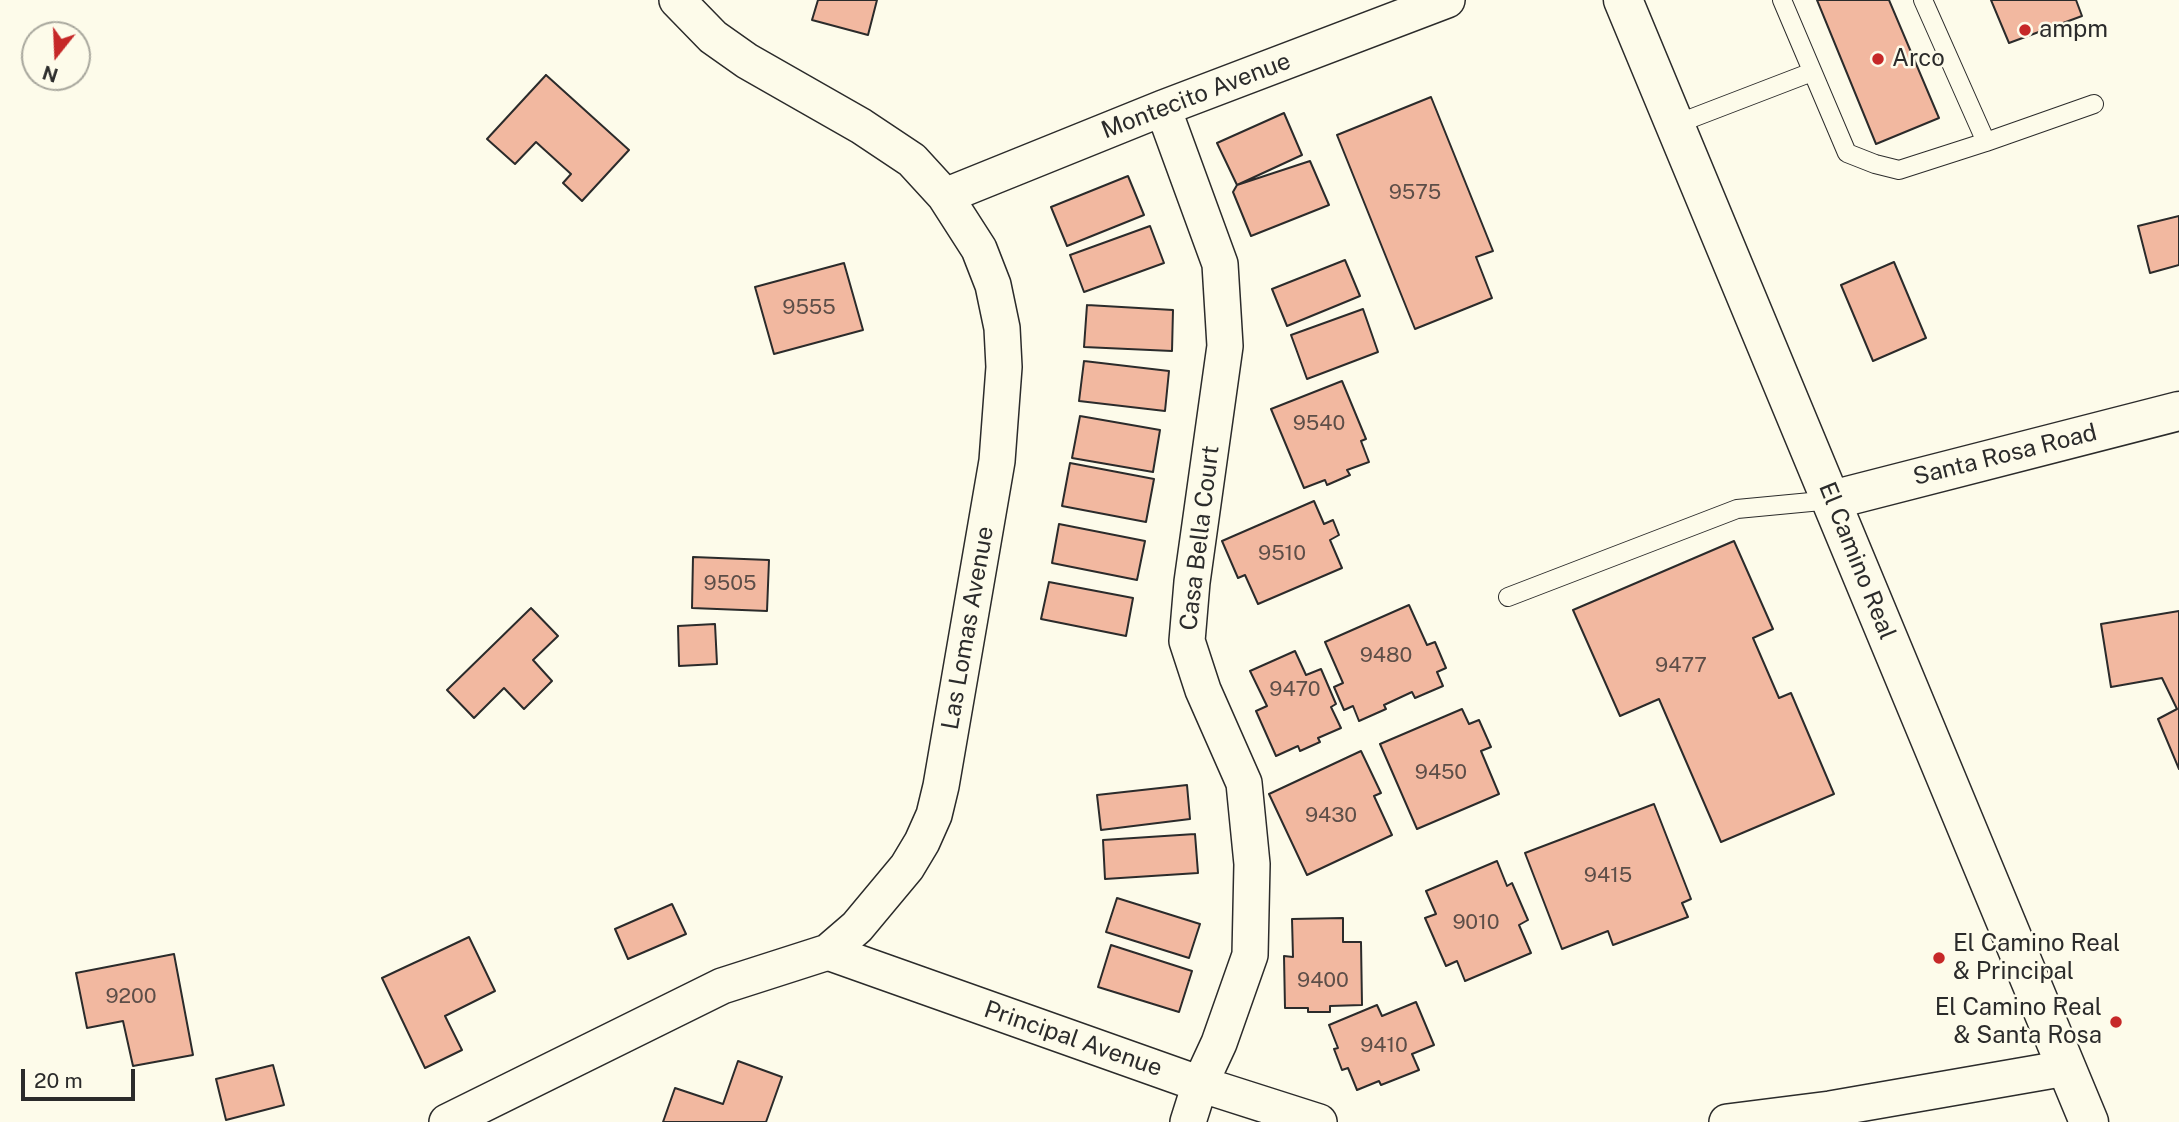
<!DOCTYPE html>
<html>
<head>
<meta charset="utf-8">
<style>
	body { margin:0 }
	#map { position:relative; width:2179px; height:1122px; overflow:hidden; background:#fdfbea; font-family:"Public Sans",sans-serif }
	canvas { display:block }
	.north { position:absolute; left:21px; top:21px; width:70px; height:70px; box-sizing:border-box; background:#fdfbea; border:2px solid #a9a89e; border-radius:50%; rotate:198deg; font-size:19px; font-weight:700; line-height:28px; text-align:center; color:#2b2b2b }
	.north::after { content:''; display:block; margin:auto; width:24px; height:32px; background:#c62828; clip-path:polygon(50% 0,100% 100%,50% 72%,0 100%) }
	.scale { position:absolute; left:21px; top:1069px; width:114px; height:32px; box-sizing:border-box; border:4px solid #2b2b2b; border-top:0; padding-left:9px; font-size:21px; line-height:24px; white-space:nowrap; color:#2b2b2b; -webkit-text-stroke:5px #fdfbea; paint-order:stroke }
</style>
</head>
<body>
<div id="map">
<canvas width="2179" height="1122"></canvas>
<div class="north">N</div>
<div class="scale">20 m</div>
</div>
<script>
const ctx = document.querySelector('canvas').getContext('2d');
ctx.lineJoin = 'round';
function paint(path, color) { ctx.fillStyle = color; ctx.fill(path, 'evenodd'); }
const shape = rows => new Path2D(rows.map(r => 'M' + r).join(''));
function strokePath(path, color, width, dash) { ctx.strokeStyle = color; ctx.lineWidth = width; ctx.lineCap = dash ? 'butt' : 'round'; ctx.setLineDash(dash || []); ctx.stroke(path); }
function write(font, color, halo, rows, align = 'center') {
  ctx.font = font + ' "Public Sans",sans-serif'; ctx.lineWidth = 5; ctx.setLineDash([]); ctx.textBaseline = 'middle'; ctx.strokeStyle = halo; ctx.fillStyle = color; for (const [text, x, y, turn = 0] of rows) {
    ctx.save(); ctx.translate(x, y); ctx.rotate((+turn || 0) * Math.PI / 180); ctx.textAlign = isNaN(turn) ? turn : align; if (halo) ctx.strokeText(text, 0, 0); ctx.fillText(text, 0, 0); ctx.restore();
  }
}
const building = shape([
	[818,0,877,0,868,35,812,20,818,0],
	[1817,0,1889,0,1939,118,1876,144,1817,0],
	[1991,0,2076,0,2082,16,2009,43,1991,0],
	[546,75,629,150,582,201,563,183,571,174,536,142,515,164,487,139,546,75],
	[1431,97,1493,251,1476,257,1492,298,1415,329,1337,135,1431,97],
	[1284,113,1302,155,1237,185,1217,143,1284,113],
	[1310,161,1329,205,1251,236,1233,192,1237,185,1310,161],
	[1128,176,1144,215,1067,246,1051,207,1128,176],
	[2179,216,2179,265,2150,273,2138,226,2179,216],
	[1150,226,1164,263,1084,292,1070,255,1150,226],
	[1345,260,1360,296,1287,326,1272,289,1345,260],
	[1894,262,1926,338,1873,361,1841,285,1894,262],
	[844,263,863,330,774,354,755,287,844,263],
	[1087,305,1173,310,1172,351,1084,347,1087,305],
	[1363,309,1378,352,1307,379,1291,335,1363,309],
	[1084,361,1169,371,1165,411,1079,401,1084,361],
	[1342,381,1366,439,1361,441,1369,462,1347,470,1350,475,1327,485,1325,480,1304,488,1271,409,1342,381],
	[1080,416,1160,430,1153,472,1072,458,1080,416],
	[1070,463,1154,479,1146,522,1062,506,1070,463],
	[1314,501,1324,524,1333,520,1339,535,1330,540,1342,568,1258,604,1245,575,1238,578,1222,541,1314,501],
	[1059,524,1145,541,1137,580,1052,563,1059,524],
	[1734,541,1773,629,1753,638,1779,698,1791,693,1834,794,1721,842,1659,699,1620,716,1573,610,1734,541],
	[693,557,769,560,767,611,692,608,693,557],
	[1049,582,1133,598,1126,636,1041,619,1049,582],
	[1409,605,1427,645,1435,642,1446,668,1437,672,1443,686,1415,698,1412,692,1384,705,1386,709,1359,721,1353,706,1344,710,1334,687,1343,683,1325,642,1409,605],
	[531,608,558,636,533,660,552,681,524,709,504,688,474,718,447,690,531,608],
	[2179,611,2179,769,2158,719,2177,709,2162,678,2111,687,2101,624,2179,611],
	[715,624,717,664,679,666,678,626,715,624],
	[1295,651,1306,675,1321,669,1336,704,1331,707,1341,728,1318,738,1320,742,1300,751,1298,746,1276,756,1256,711,1267,706,1250,671,1295,651],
	[1462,709,1469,724,1479,720,1491,747,1481,751,1499,794,1417,829,1380,744,1462,709],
	[1361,751,1381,793,1374,796,1392,835,1307,875,1269,794,1361,751],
	[1187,785,1190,819,1101,830,1097,795,1187,785],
	[1654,804,1691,899,1682,903,1688,917,1613,945,1608,931,1562,949,1525,853,1654,804],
	[1195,834,1198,873,1105,879,1103,840,1195,834],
	[1497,861,1507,886,1512,883,1528,920,1519,925,1531,953,1465,981,1457,961,1446,966,1425,918,1436,914,1426,891,1497,861],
	[1117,898,1200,924,1189,958,1106,932,1117,898],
	[672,904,686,934,628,959,615,929,672,904],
	[1343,918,1343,942,1361,942,1362,1005,1330,1006,1330,1012,1308,1012,1308,1008,1285,1008,1284,956,1293,957,1292,919,1343,918],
	[469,937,495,991,445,1016,462,1050,425,1068,382,978,469,937],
	[1111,945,1192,971,1179,1012,1098,987,1111,945],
	[174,954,193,1055,133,1066,123,1021,87,1028,76,973,174,954],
	[1416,1002,1434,1045,1412,1054,1419,1070,1381,1085,1379,1081,1357,1090,1348,1068,1342,1070,1334,1049,1338,1048,1329,1025,1377,1005,1382,1016,1416,1002],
	[738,1061,782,1077,766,1122,663,1122,675,1088,723,1104,738,1061],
	[273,1065,284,1105,226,1120,216,1079,273,1065]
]);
paint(building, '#f2b8a0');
strokePath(building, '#2b2b2b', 2);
const service = shape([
	[1782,0,1847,153,1875,164,1899,170,1986,142,1923,0],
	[1674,125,1812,72],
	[1986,142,2094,104],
	[1508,597,1737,509,1832,500]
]);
const minor = shape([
	[1163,108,1220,264,1225,346,1192,582,1187,641,1203,690,1244,783,1252,864,1250,955,1219,1043,1200,1084,1188,1122],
	[945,196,1163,108,1447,0],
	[828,952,1200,1084,1319,1122],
	[447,1122,722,986,828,952,857,927,907,867,922,842,934,815,941,786,997,461,1004,367,1002,328,993,285,979,249,945,196,912,160,861,126,747,61,713,37,677,0],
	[1727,1122,1830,1109,2066,1068]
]);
const tertiary = shape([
	[1832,500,2179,411]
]);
const secondary = shape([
	[1623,0,2089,1122]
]);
strokePath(service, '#2b2b2b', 20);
strokePath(minor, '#2b2b2b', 38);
strokePath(tertiary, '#2b2b2b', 41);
strokePath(secondary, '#2b2b2b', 41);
strokePath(service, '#fdfbea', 18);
strokePath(minor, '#fdfbea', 35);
strokePath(tertiary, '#fdfbea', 38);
strokePath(secondary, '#fdfbea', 38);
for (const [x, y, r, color] of [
	[2025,30,7,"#c62828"],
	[1878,59,7,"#c62828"],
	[1939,958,7,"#c62828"],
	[2116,1022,7,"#c62828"]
]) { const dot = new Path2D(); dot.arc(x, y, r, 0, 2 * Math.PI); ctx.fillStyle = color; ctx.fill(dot); strokePath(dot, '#fdfbea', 2.5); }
write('21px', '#5d4e48', null, [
	["9575",1415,193],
	["9555",809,308],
	["9540",1319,424],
	["9510",1282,554],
	["9505",730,584],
	["9480",1386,656],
	["9477",1681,666],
	["9470",1295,690],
	["9450",1441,773],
	["9430",1331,816],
	["9415",1608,876],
	["9010",1476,923],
	["9400",1323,981],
	["9200",131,997],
	["9410",1384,1046]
]);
write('24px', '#2b2b2b', '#fdfbea', [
	["ampm",2039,30],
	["Arco",1892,59],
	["El Camino Real",1953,944],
	["& Principal",1953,972],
	["El Camino Real",2102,1008,"right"],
	["& Santa Rosa",2102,1036,"right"]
], 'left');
write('24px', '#2b2b2b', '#fdfbea', [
	["Montecito Avenue",1196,96,-21],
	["Santa Rosa Road",2005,455,-14],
	["Casa Bella Court",1200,538,-83],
	["El Camino Real",1857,561,68],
	["Las Lomas Avenue",968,628,-80],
	["Principal Avenue",1073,1039,19]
]);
</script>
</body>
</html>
